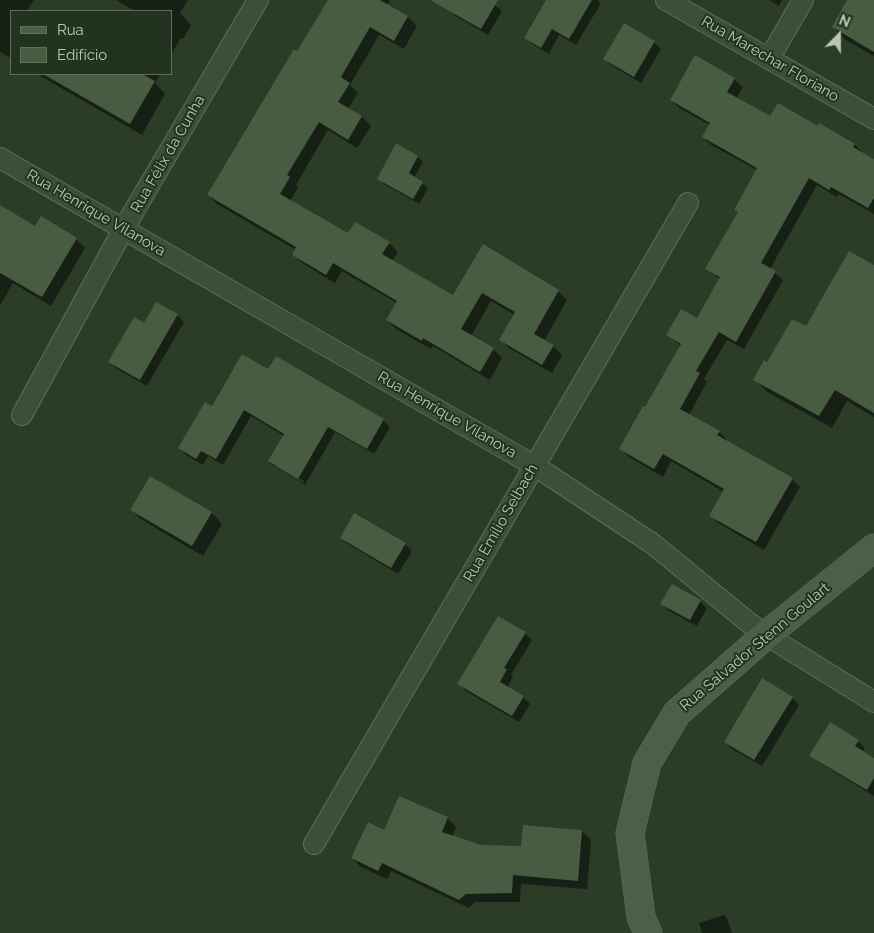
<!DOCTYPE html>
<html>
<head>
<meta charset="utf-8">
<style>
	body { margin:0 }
	#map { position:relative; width:874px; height:933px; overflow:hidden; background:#2b3d26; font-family:Raleway,sans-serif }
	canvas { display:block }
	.legend { position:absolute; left:10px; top:10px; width:162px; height:65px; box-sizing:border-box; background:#22331f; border:1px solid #5e6f5b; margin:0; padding:6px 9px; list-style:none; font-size:15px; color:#b9c8b6 }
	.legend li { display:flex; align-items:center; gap:10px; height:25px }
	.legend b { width:25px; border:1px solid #5e6f5b }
	.north { position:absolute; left:814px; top:10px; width:50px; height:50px; -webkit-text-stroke:4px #22331f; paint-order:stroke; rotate:22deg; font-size:14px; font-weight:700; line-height:20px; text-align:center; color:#b9c8b6 }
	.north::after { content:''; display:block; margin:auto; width:18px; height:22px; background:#b9c8b6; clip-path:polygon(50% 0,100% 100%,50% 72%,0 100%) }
</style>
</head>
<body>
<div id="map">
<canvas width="874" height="933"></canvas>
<ul class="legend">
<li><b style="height:6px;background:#4c6048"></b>Rua</li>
<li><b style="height:14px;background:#485c42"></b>Edifício</li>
</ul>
<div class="north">N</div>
</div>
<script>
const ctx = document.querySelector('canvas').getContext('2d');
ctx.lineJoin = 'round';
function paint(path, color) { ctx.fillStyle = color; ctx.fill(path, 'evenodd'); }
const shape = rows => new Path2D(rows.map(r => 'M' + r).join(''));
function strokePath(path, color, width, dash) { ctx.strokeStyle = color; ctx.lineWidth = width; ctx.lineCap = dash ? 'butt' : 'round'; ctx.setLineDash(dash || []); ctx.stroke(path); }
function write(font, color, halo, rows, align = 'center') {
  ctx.font = font + ' Raleway,sans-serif'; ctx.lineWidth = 4; ctx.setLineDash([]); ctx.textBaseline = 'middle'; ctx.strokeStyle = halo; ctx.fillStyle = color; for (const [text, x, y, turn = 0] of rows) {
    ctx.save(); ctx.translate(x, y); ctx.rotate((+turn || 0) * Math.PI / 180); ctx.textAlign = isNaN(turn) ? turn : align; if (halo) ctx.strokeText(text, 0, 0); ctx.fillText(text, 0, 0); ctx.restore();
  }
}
paint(shape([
	[0,0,34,0,27,11,11,11,11,58,0,52],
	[116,0,188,0,180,13,191,25,183,39,181,38,171,54,171,11,135,11],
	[330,0,390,0,387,5,408,17,417,26,404,49,379,35,350,85,358,93,348,109,362,117,371,126,357,148,328,130,296,185,298,187,290,201,349,235,389,243,398,252,392,261,453,297,483,246,558,291,567,300,544,341,553,346,562,355,552,373,509,348,500,339,515,315,491,301,471,336,493,349,502,358,490,380,433,346,431,349,396,329,387,320,397,303,342,271,335,283,302,263,293,254,296,250,217,204,208,195],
	[454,0,488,0,502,11,488,35,456,16,449,10],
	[547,0,597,0,601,3,576,45,559,35,549,54,532,44,526,37],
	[769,0,782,0,779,6],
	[849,0,874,0,874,56,847,41,833,27],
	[654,42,661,49,641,83,611,65,604,58],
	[37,74,160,74,155,83,165,94,142,135],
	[734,79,743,87,736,99,771,118,818,127,855,145,863,153,874,160,874,214,839,194,837,197,817,185,770,269,783,280,744,349,727,340,704,379,707,382,689,415,719,432,727,440,726,442,792,479,800,487,764,550,718,523,710,515,724,492,671,461,663,477,629,457,621,449,646,409,681,346,668,335,697,319,720,279,707,268,738,213,735,209,757,170,711,145,703,137,710,125,679,108,671,100],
	[396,145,418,157,423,162,414,178,428,188,419,204,384,184,379,178],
	[0,207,36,227,76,239,85,248,51,306,13,283,0,306],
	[874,267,874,417,847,401,832,428,767,392,755,379,768,364],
	[177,315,184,322,147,386,117,369,110,362,144,325],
	[268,371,383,420,390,427,374,454,335,432,305,485,275,467,303,483,304,481,275,464,275,467,269,461,284,436,251,416,223,465,208,456,203,465,186,455,180,448,212,408],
	[151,478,212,513,222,524,203,556,142,520,132,510],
	[341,538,405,544,412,551,398,574,348,544],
	[672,586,700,601,707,608,697,626,669,611,662,604],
	[525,633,532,640,511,675,513,677,507,688,523,697,530,704,519,722,466,691,459,684],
	[792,698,799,705,762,766,732,749,725,742],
	[858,741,865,748,862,752,874,760,874,796,818,762,811,755],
	[447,818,456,827,452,837,481,846,522,847,582,831,591,840,587,889,521,884,520,902,475,902,469,908,391,871,387,879,361,867,352,858,385,832],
	[724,915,727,918,732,933,702,933,699,923]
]), '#0007');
paint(shape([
	[328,0,380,0,408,16,394,41,370,27,341,77,350,83,338,102,362,116,348,140,319,122,287,175,290,177,280,194,348,233,355,222,390,242,382,254,453,295,483,244,559,290,534,334,554,345,542,365,499,340,515,312,482,293,461,329,494,348,480,372,423,338,422,341,386,320,397,301,333,263,326,275,292,255,296,247,207,195,294,49,297,51],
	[430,0,498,0,481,29],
	[546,0,592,0,569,39,552,29,541,48,524,38],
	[847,0,874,0,874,52,832,27],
	[624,23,655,41,634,77,603,59],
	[695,55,735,78,727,92,770,116,778,103,818,126,819,123,855,144,853,147,874,159,874,198,868,208,831,187,829,190,809,178,761,263,776,271,736,342,719,332,696,371,700,373,680,409,720,431,717,435,793,478,756,542,709,516,724,489,663,454,654,469,619,449,643,406,645,407,681,344,666,335,681,309,697,318,720,277,705,269,738,212,734,210,757,168,702,137,710,123,670,100],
	[43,74,142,74,155,81,130,124],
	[396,143,418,156,409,173,423,182,413,199,377,179],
	[0,205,35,226,41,216,77,238,42,297,0,273],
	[849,251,874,265,874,413,835,390,819,416,753,380,764,360,767,362,792,319,806,326],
	[156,302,178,314,140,380,108,362,134,317,144,323],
	[242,354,268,369,276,356,384,419,367,449,328,427,298,479,268,461,284,434,244,410,216,459,201,451,196,459,178,448,205,402,212,406],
	[150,476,212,512,192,546,130,510],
	[354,513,406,543,391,568,340,538],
	[672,584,701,600,690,620,660,604],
	[498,616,526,632,504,668,507,669,500,682,524,696,512,716,457,684],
	[762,678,793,697,754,760,724,742],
	[830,722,859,740,855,746,874,758,874,778,867,790,809,756],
	[399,796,448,817,442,832,481,845,521,846,523,825,582,830,578,881,513,875,512,893,466,894,459,900,382,863,378,871,351,858,368,822,384,830]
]), '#485c42');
const minor = shape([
	[666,0,874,119],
	[769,59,803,0],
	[0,158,535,466,653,544,748,622,766,635,874,702],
	[22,415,124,228,258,0],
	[314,844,688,203]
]);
const secondary = shape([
	[648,933,641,917,630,833,647,763,677,713,766,635,874,548]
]);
strokePath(minor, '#5e6e5b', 22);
strokePath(secondary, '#5e6e5b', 29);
strokePath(minor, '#3d4e3a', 20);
strokePath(secondary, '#4c6048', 28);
write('15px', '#b9c8b6', '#22331f', [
	["Rua Marechar Floriano",770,59,30],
	["Rua Félix da Cunha",168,154,-60],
	["Rua Henrique Vilanova",96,213,30],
	["Rua Henrique Vilanova",447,415,30],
	["Rua Emílio Selbach",501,523,-60],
	["Rua Salvador Stenn Goulart",755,647,-40]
]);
</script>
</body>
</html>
